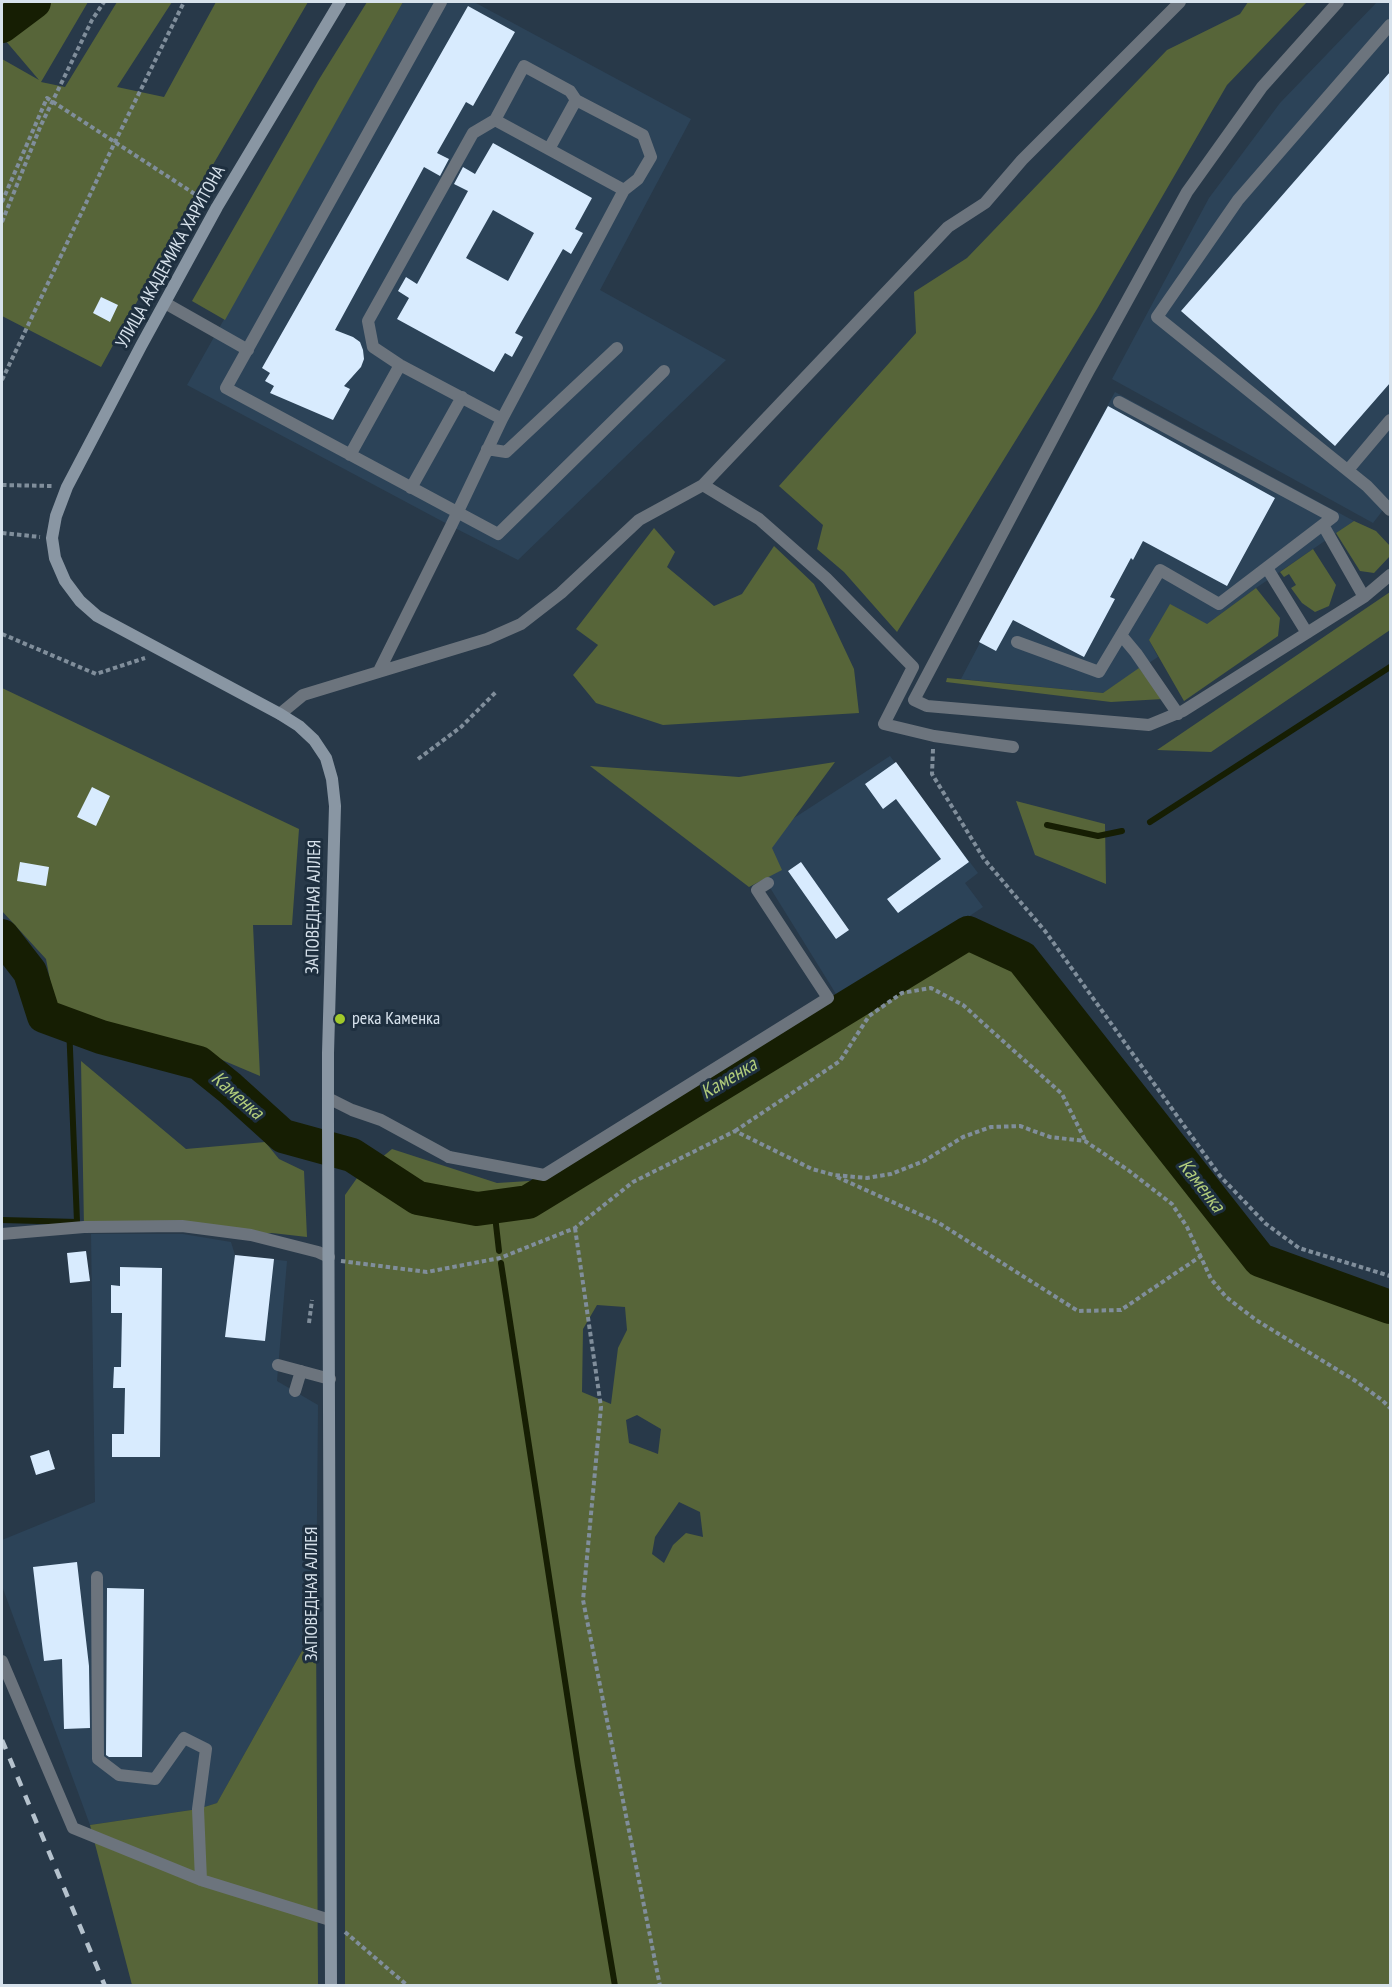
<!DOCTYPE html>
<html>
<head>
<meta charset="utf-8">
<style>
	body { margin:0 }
	#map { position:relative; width:1392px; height:1987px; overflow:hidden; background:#283949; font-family:"PT Sans Narrow",sans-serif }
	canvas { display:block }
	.frame { position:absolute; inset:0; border:3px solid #d7e2ec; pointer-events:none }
</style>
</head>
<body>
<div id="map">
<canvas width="1392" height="1987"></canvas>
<div class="frame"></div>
</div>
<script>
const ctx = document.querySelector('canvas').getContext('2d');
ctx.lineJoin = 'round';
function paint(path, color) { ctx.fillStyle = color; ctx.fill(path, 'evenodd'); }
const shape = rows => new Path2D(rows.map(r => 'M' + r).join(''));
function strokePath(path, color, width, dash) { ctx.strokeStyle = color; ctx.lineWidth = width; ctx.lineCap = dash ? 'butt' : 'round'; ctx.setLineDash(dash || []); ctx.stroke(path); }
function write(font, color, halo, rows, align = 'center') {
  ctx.font = font + ' "PT Sans Narrow",sans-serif'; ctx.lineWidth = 6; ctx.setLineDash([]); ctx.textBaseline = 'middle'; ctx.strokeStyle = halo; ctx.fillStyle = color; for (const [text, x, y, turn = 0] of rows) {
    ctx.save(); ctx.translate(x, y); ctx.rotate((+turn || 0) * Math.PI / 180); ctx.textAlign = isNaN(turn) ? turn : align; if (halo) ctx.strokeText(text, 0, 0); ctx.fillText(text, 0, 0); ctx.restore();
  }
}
paint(shape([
	[403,2,474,2,691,119,600,290,726,360,518,560,451,526,187,385],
	[1377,2,1390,2,1390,501,1373,523,1112,379,1209,198,1280,103],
	[1115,392,1354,521,1256,588,1207,624,1149,640,1158,657,1103,693,961,679,1027,553],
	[890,756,978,873,965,883,983,907,841,1002,746,849],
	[91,1234,183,1234,231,1242,235,1255,287,1261,277,1381,318,1405,316,1626,217,1803,198,1809,90,1825,2,1586,2,1540,95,1502]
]), '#2c4358');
paint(shape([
	[2,2,88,2,41,82,65,87,117,2,172,2,117,87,164,97,216,2,308,2,204,180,101,367,2,316,2,59,39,80,5,40,2,42],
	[367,2,403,2,225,320,192,301,318,81],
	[1248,2,1307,2,1227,85,1097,309,897,632,844,572,817,549,823,525,779,486,916,333,914,292,967,258,1167,50,1240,14],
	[1354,521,1376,531,1390,546,1390,556,1374,573,1360,571,1336,533],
	[654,528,675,552,667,567,714,606,742,594,774,546,814,584,854,669,859,713,663,725,596,703,573,675,598,645,576,629],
	[1313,549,1336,585,1329,606,1315,612,1302,603,1291,588,1296,585,1289,574,1284,577,1280,572],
	[1256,588,1280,618,1278,636,1184,701,1149,640,1170,604,1207,624],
	[1390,592,1390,630,1211,752,1157,750],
	[1139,668,1163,699,1111,702,946,682,947,678,1103,693],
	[2,688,299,829,292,925,253,925,260,1076,208,1054,101,1025,55,1006,46,959,2,911],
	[835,762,772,848,782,870,749,887,590,766,739,777],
	[1016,801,1105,824,1106,884,1035,855],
	[963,933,1013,966,1251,1270,1390,1321,1390,1985,345,1985,345,1195,357,1178,392,1149,497,1183,545,1180],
	[597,1305,625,1307,627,1330,618,1348,611,1404,582,1392,583,1329],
	[637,1415,661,1429,658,1454,629,1443,626,1420],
	[679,1502,700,1512,703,1537,686,1533,673,1545,664,1563,652,1554,655,1537],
	[81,1061,186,1149,265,1142,279,1159,304,1171,307,1237,272,1233,251,1235,84,1227],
	[316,1626,318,1985,132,1985,90,1825,198,1809,217,1803]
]), '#576539');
strokePath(shape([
	[1150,822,1390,667],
	[1047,825,1098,836,1122,831],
	[494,1207,499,1251],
	[2,1220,77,1222,69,1025],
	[501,1263,578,1766,615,1986]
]), '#161e03', 6);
strokePath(shape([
	[2,26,34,2],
	[2,936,30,972,44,1016,101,1037,199,1063,230,1088,283,1136,352,1155,418,1198,477,1209,528,1202,968,933,1022,958,1260,1260,1390,1307]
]), '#161e03', 34);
paint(shape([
	[468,6,515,32,473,106,466,102,437,153,449,159,440,176,424,167,335,330,353,337,360,342,363,350,364,359,361,367,344,386,350,389,333,420,270,393,274,386,265,381,270,373,262,368],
	[1390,72,1390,383,1335,446,1181,311],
	[493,143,592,198,575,229,583,233,571,254,563,249,515,333,523,337,512,357,505,353,494,372,397,319,409,298,398,291,406,277,417,284,468,191,454,184,463,167,475,174],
	[493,210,534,233,508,281,466,258],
	[101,297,118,305,110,322,93,313],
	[1108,406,1275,498,1227,586,1143,541,1133,560,1131,558,1110,597,1115,599,1084,657,1013,620,996,651,979,642],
	[896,762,969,862,898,913,887,899,941,859,896,799,883,809,865,784],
	[92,787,110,796,96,826,77,817],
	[20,862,49,867,46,886,17,881],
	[801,862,849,930,836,939,788,871],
	[86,1251,90,1281,70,1283,67,1253],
	[235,1255,274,1259,265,1341,225,1337],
	[120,1267,162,1268,160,1457,112,1457,112,1434,124,1434,125,1388,113,1388,114,1367,121,1367,122,1313,111,1313,111,1285,120,1286],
	[49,1450,55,1469,36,1475,30,1456],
	[77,1562,89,1666,90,1728,64,1729,62,1659,44,1661,33,1567],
	[107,1588,144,1589,142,1757,109,1757,106,1755]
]), '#d8ebfe');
strokePath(shape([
	[2,202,47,98,204,200],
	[2,222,41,125,92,20,104,2],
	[2,380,115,142,184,2],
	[2,485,52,486],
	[2,533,40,537],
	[2,634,96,674,145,658],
	[933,749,932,774,984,859,1045,931,1220,1176,1266,1224,1299,1248,1390,1276],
	[418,759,461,727,496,692],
	[735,1131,840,1061,869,1016,902,993,931,988,963,1005,1062,1094,1085,1140],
	[837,1177,939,1223,1078,1311,1121,1310,1201,1256],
	[575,1228,601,1407,583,1600,660,1986],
	[341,1261,427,1272,500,1258,575,1228,633,1182,735,1131,812,1169,834,1175,867,1178,891,1174,924,1161,963,1137,991,1127,1020,1126,1050,1137,1085,1141,1128,1170,1172,1204,1187,1227,1211,1279,1226,1297,1256,1320,1354,1380,1382,1400,1390,1408],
	[309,1323,312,1300],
	[345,1932,408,1986]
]), '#808e9b', 4, [4.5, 3]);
strokePath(shape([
	[441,2,226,388,498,534,664,371],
	[1338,2,1262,87,1187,192,1089,370,914,700,927,706,1149,725,1183,711,1364,597,1390,575],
	[1390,25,1238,200,1157,317,1367,486,1390,510],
	[495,120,524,66,570,91,576,100],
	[549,149,576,100,643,135,651,157,638,179,624,190],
	[165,303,248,350],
	[487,449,506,452,617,348],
	[350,455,400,365],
	[1348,470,1390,420],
	[703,485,759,519,826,578,913,667,884,724,934,736,1013,747],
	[411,488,462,397],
	[1323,525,1364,597],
	[1267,568,1307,633],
	[1121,635,1136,653,1178,714],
	[1017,642,1099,672,1160,570,1219,604,1333,517,1119,402],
	[379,671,451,526,502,419,624,190,495,120,473,133,368,321,373,347,400,365,502,419],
	[280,714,303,695,487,639,521,624,561,593,639,520,703,485,948,227,985,203,1022,160,1180,2],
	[449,1157,544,1175,828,998,757,890,768,883],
	[2,1234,84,1227,182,1226,251,1235,318,1252,329,1257],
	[278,1365,330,1379],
	[295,1391,301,1371],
	[97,1577,98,1759,119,1775,155,1779,184,1738,206,1749,198,1809,201,1880],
	[2,1661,73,1828,201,1880,330,1920]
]), '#6c747d', 12);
strokePath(shape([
	[328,1098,352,1110,381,1120,449,1157]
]), '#6c747d', 12);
strokePath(shape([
	[331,1986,328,1123,328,1053,335,806,332,779,326,758,314,740,299,726,280,714,97,616,80,601,65,581,55,558,52,538,56,516,67,487,141,346,217,207,340,2]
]), '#8996a3', 12);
strokePath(shape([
	[2,1740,105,1986]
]), '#b5c2cd', 4.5, [10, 10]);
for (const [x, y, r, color] of [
	[340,1019,6,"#a1c92a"]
]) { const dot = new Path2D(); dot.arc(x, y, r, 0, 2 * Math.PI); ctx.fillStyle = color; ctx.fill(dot); strokePath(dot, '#1e2f3f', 2); }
write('18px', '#d7e2ec', '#1e2f3f', [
	["УЛИЦА АКАДЕМИКА ХАРИТОНА",171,257,-61],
	["ЗАПОВЕДНАЯ АЛЛЕЯ",314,907,-89],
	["ЗАПОВЕДНАЯ АЛЛЕЯ",312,1594,-90]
]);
write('18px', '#d7e2ec', '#1e2f3f', [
	["река Каменка",352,1019]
], 'left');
write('italic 20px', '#b2cd7b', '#1e2f3f', [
	["Каменка",729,1079,-31],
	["Каменка",237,1096,41],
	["Каменка",1201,1186,52]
]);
</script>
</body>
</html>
